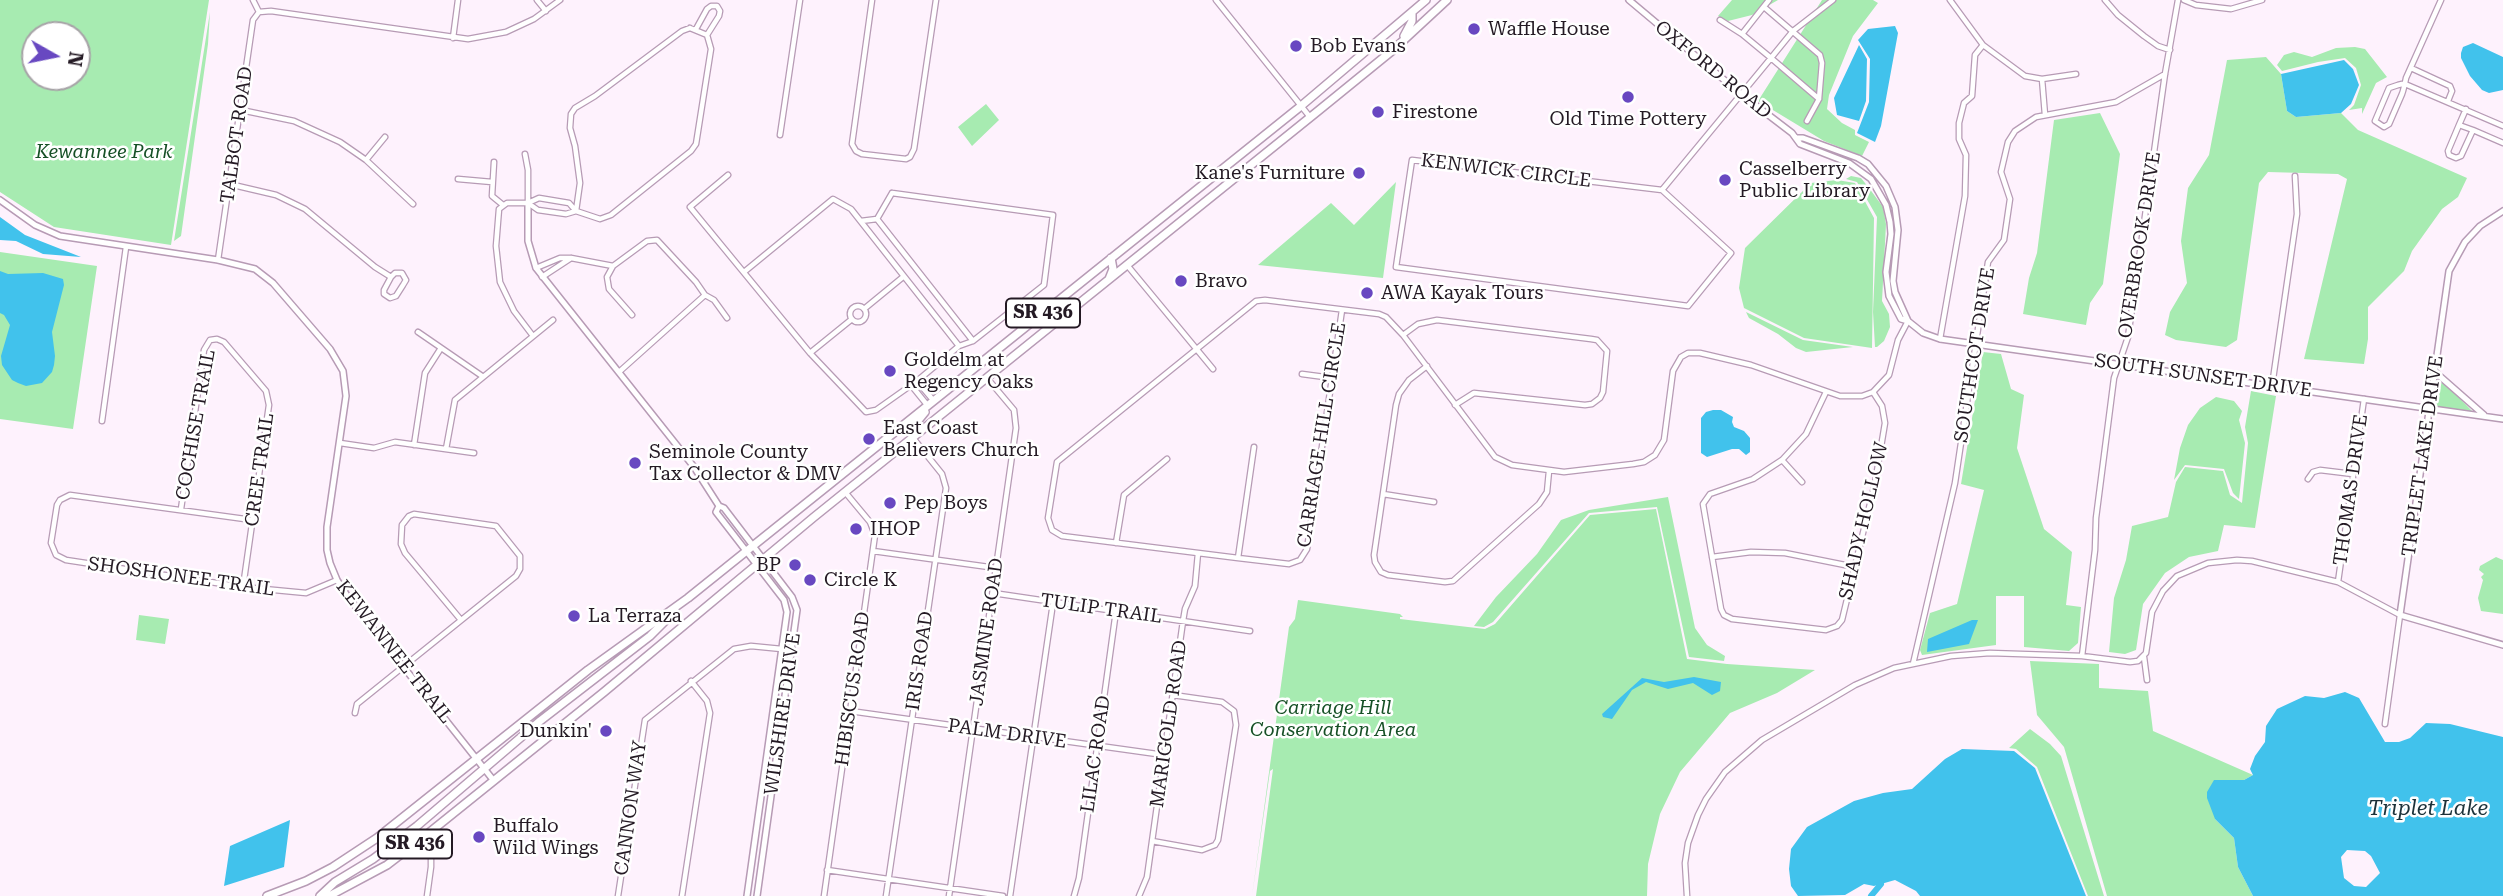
<!DOCTYPE html>
<html>
<head>
<meta charset="utf-8">
<style>
	body { margin:0 }
	#map { position:relative; width:2503px; height:896px; overflow:hidden; background:#fef2fd; font-family:"Roboto Serif",serif }
	canvas { display:block }
	.north { position:absolute; left:21px; top:21px; width:70px; height:70px; box-sizing:border-box; background:#fff; border:2px solid #a7a3a7; border-radius:50%; rotate:99deg; font-size:19px; font-weight:700; line-height:28px; text-align:center; color:#241a24 }
	.north::after { content:''; display:block; margin:auto; width:24px; height:32px; background:#6848c1; clip-path:polygon(50% 0,100% 100%,50% 72%,0 100%) }
</style>
</head>
<body>
<div id="map">
<canvas width="2503" height="896"></canvas>
<div class="north">N</div>
</div>
<script>
const ctx = document.querySelector('canvas').getContext('2d');
ctx.lineJoin = 'round';
function paint(path, color) { ctx.fillStyle = color; ctx.fill(path, 'evenodd'); }
const shape = rows => new Path2D(rows.map(r => 'M' + r).join(''));
function strokePath(path, color, width, dash) { ctx.strokeStyle = color; ctx.lineWidth = width; ctx.lineCap = dash ? 'butt' : 'round'; ctx.setLineDash(dash || []); ctx.stroke(path); }
function write(font, color, halo, rows, align = 'center') {
  ctx.font = font + ' "Roboto Serif",serif'; ctx.lineWidth = 5; ctx.setLineDash([]); ctx.textBaseline = 'middle'; ctx.strokeStyle = halo; ctx.fillStyle = color; for (const [text, x, y, turn = 0] of rows) {
    ctx.save(); ctx.translate(x, y); ctx.rotate((+turn || 0) * Math.PI / 180); ctx.textAlign = isNaN(turn) ? turn : align; if (halo) ctx.strokeText(text, 0, 0); ctx.fillText(text, 0, 0); ctx.restore();
  }
}
paint(shape([
	[0,0,209,0,171,245,54,227,0,192],
	[77,35,77,77,35,77,35,35],
	[1732,0,1778,0,1752,15,1728,21,1718,16],
	[1822,0,1873,0,1878,3,1853,36,1829,95,1827,109,1842,123,1855,130,1855,135,1869,142,1862,156,1824,141,1758,101],
	[210,12,208,44,181,236,174,241],
	[2355,47,2365,49,2387,77,2376,83,2362,114,2362,108,2349,110,2354,105,2361,85,2356,68,2345,58,2318,62,2282,71,2277,65,2284,55,2294,52,2312,57,2336,48],
	[2266,57,2281,74,2287,111,2296,117,2341,113,2358,130,2467,178,2458,197,2442,209,2412,251,2404,271,2368,307,2368,339,2364,364,2304,359,2347,179,2338,174,2268,172,2259,183,2237,340,2226,347,2176,340,2165,335,2170,312,2187,283,2181,241,2188,188,2209,155,2227,60],
	[986,104,999,120,972,146,958,127],
	[2100,113,2120,154,2103,284,2090,303,2086,325,2023,314,2029,278,2037,253,2054,120],
	[1851,176,1861,178,1869,188,1883,207,1886,224,1882,301,1889,314,1890,327,1884,341,1877,347,1875,347,1873,312,1877,217,1857,182,1846,179],
	[1837,180,1855,183,1874,218,1872,348,1804,338,1744,308,1739,288,1745,248,1811,183],
	[1396,182,1383,278,1258,265,1331,203,1354,225],
	[0,252,97,266,73,429,0,419],
	[1746,312,1803,340,1853,347,1806,352,1796,348,1778,334,1749,318],
	[1983,352,2001,354,2011,389,2024,395,2017,448,2044,529,2072,552,2066,605,2081,607,2078,643,2069,651,2024,647,2024,596,1996,596,1996,645,1922,655,1920,650,1930,613,1957,604,1984,490,1961,484],
	[2438,376,2473,412,2434,406],
	[2251,391,2276,396,2255,528,2224,525,2218,551,2189,557,2165,573,2143,604,2136,650,2125,654,2109,652,2114,598,2126,560,2132,526,2168,517,2176,482,2185,467,2223,471,2230,495,2242,503,2248,443,2245,427],
	[2216,397,2234,401,2242,411,2239,420,2245,443,2239,499,2233,493,2224,469,2185,465,2174,480,2180,448,2188,425,2200,408],
	[1668,497,1695,628,1707,645,1725,656,1724,661,1689,657,1657,507,1589,513,1493,622,1484,627,1474,626,1496,597,1537,554,1561,520,1589,510],
	[1656,509,1687,659,1727,664,1815,670,1777,693,1730,713,1680,772,1660,814,1648,864,1647,896,1256,896,1273,769,1270,771,1252,896,1289,627,1295,619,1298,600,1400,614,1403,617,1400,617,1400,619,1485,629,1495,624,1590,515],
	[2496,557,2503,560,2503,614,2481,611,2478,598,2483,580,2481,577,2484,574,2479,570,2480,566],
	[139,615,169,619,165,644,136,640],
	[2030,661,2099,664,2099,688,2148,691,2153,731,2253,775,2244,780,2214,780,2215,819,2234,838,2238,867,2253,896,2107,896,2064,747,2037,715],
	[2030,729,2050,744,2061,756,2104,896,2088,896,2037,767,2016,749,2009,748]
]), '#a7ebb1');
paint(shape([
	[1895,26,1898,33,1881,126,1875,142,1857,133,1869,102,1870,59,1858,40,1868,29],
	[2473,43,2503,57,2503,90,2489,93,2482,90,2470,76,2461,58,2461,53,2463,47],
	[1859,45,1867,59,1866,101,1859,121,1837,115,1834,98],
	[2344,60,2353,69,2359,85,2351,104,2341,113,2296,117,2287,111,2281,74],
	[0,217,25,235,81,257,43,254,16,241,0,240],
	[0,271,8,274,43,273,63,279,64,285,52,332,55,356,54,365,52,372,42,383,26,386,18,383,12,380,2,365,1,356,10,325,4,315,0,313],
	[1713,410,1721,410,1733,417,1732,422,1734,427,1744,431,1750,438,1750,452,1746,455,1739,449,1732,449,1707,457,1701,453,1701,418,1706,412],
	[1972,620,1978,620,1969,644,1927,652,1928,639],
	[1694,677,1721,682,1720,691,1712,695,1693,683,1668,689,1646,682,1632,690,1612,719,1603,717,1602,714,1642,678,1664,682],
	[2345,692,2359,698,2385,742,2399,742,2410,738,2426,723,2450,724,2503,737,2503,896,2253,896,2238,867,2234,838,2215,819,2207,798,2207,792,2214,780,2244,780,2253,775,2250,769,2255,756,2265,742,2266,726,2277,709,2305,696,2324,698],
	[2347,850,2365,851,2371,856,2380,873,2366,887,2354,886,2344,878,2341,857],
	[1962,749,2014,751,2035,768,2086,896,1920,896,1916,891,1895,880,1874,886,1864,884,1845,895,1798,896,1791,886,1789,869,1791,849,1807,827,1854,801,1883,793,1912,789,1945,759],
	[290,820,284,867,224,886,230,846]
]), '#41c2ec');
strokePath(shape([
	[1871,896,1881,884]
]), '#41c2ec', 6);
const minor = shape([
	[253,0,259,12],
	[537,0,546,11],
	[872,0,852,144,856,151,862,154,906,159,910,157,914,149,936,0],
	[1216,0,1310,117],
	[1950,0,1983,45,2025,76,2042,79,2076,74],
	[2105,0,2118,15,2144,36,2158,46,2170,50],
	[2184,0,2196,5,2231,9,2262,0],
	[2441,0,2406,78,2405,83,2404,84,2404,87,2403,91,2402,94,2389,124,2384,127,2375,121,2389,88,2398,85,2402,84,2405,84,2503,126],
	[1764,7,1820,55,1822,63,1819,99,1807,121],
	[259,12,271,11,468,39,506,32,534,19,560,0],
	[1720,20,1742,34],
	[690,28,707,35,711,49,696,144,691,151,611,215,600,219,576,211,580,183,575,146,570,128,571,114,575,108,595,96,682,31,690,28],
	[696,29,707,9,711,6,717,6,720,11,719,16,707,35],
	[453,38,458,0],
	[2411,68,2450,86,2452,91,2448,101],
	[2042,79,2045,115],
	[1819,99,1771,58,1793,31,1833,0],
	[241,110,294,121,340,142,366,160,413,204],
	[2459,125,2473,130,2461,156,2456,158,2449,155,2448,151,2459,125,2466,109],
	[2473,130,2503,143],
	[780,135,800,0],
	[525,154,528,170,528,202],
	[366,160,385,137],
	[494,162,492,196,503,205],
	[728,175,690,207,810,353,866,412,876,410,917,381,959,346,851,209,833,199,744,272],
	[458,179,492,182],
	[229,184,276,195,305,209,375,267,391,277,395,273,402,273,406,280,403,285,396,296,390,298,384,294,384,290,391,277],
	[1662,190,1731,253,1688,306,1396,267,1412,160,1662,190,1771,58,1742,34,1769,0],
	[892,193,1053,215,1044,285,973,341,877,219,892,193],
	[528,203,538,210,566,214,576,211,569,203,539,198,528,203,507,203,499,209,496,246,500,282,514,311,533,336],
	[861,221,877,219],
	[218,260,253,20,259,12],
	[1127,265,1213,369],
	[613,266,607,277,609,289,632,315],
	[536,268,560,258,571,258,613,266,647,241,657,240,696,282,705,295,619,372],
	[542,277,571,258],
	[705,295,714,300,727,318],
	'850 314a8 8 0 1 1 16 0a8 8 0 1 1-16 0Z',
	[1016,307,1029,323],
	[864,309,903,277],
	[1342,310,1307,549,1300,560,1289,564,1238,558,1062,536,1052,530,1048,518,1057,462,1256,301,1265,300,1379,314,1386,317,1403,335,1495,457,1512,465,1564,472,1633,464,1644,462,1655,455,1664,440,1673,371,1681,357,1688,353,1700,353,1751,365,1840,396,1862,396,1873,392,1889,375,1898,340,1908,321],
	[1008,314,1022,330],
	[418,332,482,376],
	[1403,335,1418,324,1437,320,1591,339,1597,340,1607,351,1603,392,1600,398,1592,404,1585,405,1474,393,1455,405],
	[1940,339,1965,196,1966,155,1959,139,1959,123,1964,103,1972,96,1975,55,1983,45],
	[959,346,973,341],
	[810,353,852,319],
	[1427,366,1409,380,1399,394,1396,405,1374,555,1375,562,1381,572,1388,575,1445,582,1453,581,1539,504,1547,492,1549,471],
	[1302,374,1332,378],
	[917,381,933,400],
	[911,385,928,406],
	[2272,386,2297,214,2295,176],
	[1826,392,1806,434,1782,460,1753,479,1710,494,1703,504,1721,609,1724,615,1732,619,1826,630,1837,626,1842,620,1875,483,1885,423,1882,406,1873,392],
	[102,421,126,247],
	[340,443,374,448,395,442,474,453],
	[414,445,425,373,441,348],
	[446,449,455,400,553,320],
	[1782,460,1802,482],
	[2308,479,2313,472,2320,470,2353,474],
	[1383,494,1434,502],
	[181,509,204,350,210,340,217,339,224,342,266,391,269,405,243,587],
	[252,520,70,495,60,500,57,505,51,543,56,555,66,560,243,587,306,593,337,580],
	[1116,543,1124,495,1167,459],
	[873,551,996,568],
	[1712,557,1751,552,1785,553,1855,567],
	[1238,558,1254,447],
	[2338,582,2364,399],
	[993,593,1250,631],
	[2082,656,2095,550,2096,518,2114,378,2128,337,2165,74,2178,0],
	[2144,657,2147,680],
	[1913,664,1955,483,1988,262,2004,240,2010,199,2001,172,2008,142,2015,131,2036,117,2116,102,2165,74],
	[850,711,1164,755],
	[355,713,357,704,516,576,520,569,520,556,496,526,414,514,409,516,402,525,401,544,405,553,461,620],
	[419,840,431,855,431,867,427,896],
	[1152,841,1202,850,1215,845,1218,840,1236,725,1234,711,1222,702,1173,695],
	[827,870,1003,896],
	[618,896,645,720,734,649,751,646,792,650],
	[682,896,710,713,707,701,691,681],
	[824,896,875,535,870,522,845,492],
	[886,896,946,488,942,474,913,438],
	[949,896,1016,428,1014,410,987,378],
	[1010,896,1053,603],
	[1074,896,1079,878,1116,611],
	[1139,896,1147,877,1183,621,1185,609,1195,586,1198,553],
	[1687,896,1685,863,1688,843,1698,815,1706,799,1725,772,1762,740,1855,685,1894,668,1951,656,1990,653,2082,656,2130,662,2138,661,2146,653,2152,612,2163,591,2177,576,2208,563,2237,560,2252,561,2338,582,2400,615,2385,724]
]);
const tertiary = shape([
	[1629,0,1741,94,1792,133,1800,144,1849,163,1871,179,1886,205,1890,222,1891,234,1886,272,1889,296,1901,319,1908,321,1923,333,1940,339,2503,419],
	[1797,138,1803,138,1858,158,1868,164,1886,186,1895,207,1898,230,1893,281,1895,292,1908,321],
	[0,200,35,225,60,236,218,260,255,269,273,283,330,349,343,371,346,396,327,527,327,550,330,563,337,580,348,597,494,781],
	[528,203,528,241,536,268,694,467,719,506,724,508,792,597,797,610,757,896],
	[2503,211,2480,226,2465,242,2449,271,2400,615,2503,645],
	[2435,372,2484,415],
	[719,506,716,512,784,600,787,612,747,896]
]);
const primary = shape([
	[1404,36,1412,21,1412,12],
	[1109,279,1113,269,1111,258],
	[913,436,916,423,925,412],
	[267,896,306,881,333,867,377,838,588,670,688,598,1301,106,1426,0],
	[320,896,335,882,373,859,417,826,540,721,650,636,675,611],
	[329,896,387,865,430,832,604,692,814,517,1318,111,1393,50,1447,0]
]);
strokePath(minor, '#b79bb5', 7);
strokePath(tertiary, '#b79bb5', 8);
strokePath(primary, '#b79bb5', 10);
strokePath(minor, '#fff', 4.5);
strokePath(tertiary, '#fff', 5);
strokePath(primary, '#fff', 7);
for (const [x, y, r, color] of [
	[1474,29,7,"#6848c1"],
	[1296,46,7,"#6848c1"],
	[1628,97,7,"#6848c1"],
	[1378,112,7,"#6848c1"],
	[1359,173,7,"#6848c1"],
	[1725,180,7,"#6848c1"],
	[1181,281,7,"#6848c1"],
	[1367,293,7,"#6848c1"],
	[890,371,7,"#6848c1"],
	[869,439,7,"#6848c1"],
	[635,463,7,"#6848c1"],
	[890,503,7,"#6848c1"],
	[856,529,7,"#6848c1"],
	[795,565,7,"#6848c1"],
	[810,580,7,"#6848c1"],
	[574,616,7,"#6848c1"],
	[606,731,7,"#6848c1"],
	[479,837,7,"#6848c1"]
]) { const dot = new Path2D(); dot.arc(x, y, r, 0, 2 * Math.PI); ctx.fillStyle = color; ctx.fill(dot); strokePath(dot, '#fff', 2.5); }
for (const [x, y, w] of [
	[1043,313,74],
	[415,844,74]
]) { const box = new Path2D(); box.roundRect(x - w / 2, y - 14.5, w, 29, 5); ctx.fillStyle = '#fff'; ctx.fill(box); strokePath(box, '#241a24', 2); }
write('bold 18px', '#241a24', null, [
	["SR 436",1043,313],
	["SR 436",415,844]
]);
write('19px', '#241a24', '#fff', [
	["Waffle House",1488,29],
	["Bob Evans",1310,46],
	["Firestone",1392,112],
	["Old Time Pottery",1628,119,"center"],
	["Casselberry",1739,169],
	["Public Library",1739,191],
	["Kane's Furniture",1345,173,"right"],
	["Bravo",1195,281],
	["AWA Kayak Tours",1381,293],
	["Goldelm at",904,360],
	["Regency Oaks",904,382],
	["East Coast",883,428],
	["Believers Church",883,450],
	["Seminole County",649,452],
	["Tax Collector & DMV",649,474],
	["Pep Boys",904,503],
	["IHOP",870,529],
	["BP",781,565,"right"],
	["Circle K",824,580],
	["La Terraza",588,616],
	["Dunkin'",592,731,"right"],
	["Buffalo",493,826],
	["Wild Wings",493,848]
], 'left');
write('19px', '#241a24', '#fff', [
	["OXFORD ROAD",1713,70,39],
	["TALBOT ROAD",237,135,-82],
	["KENWICK CIRCLE",1506,171,7],
	["OVERBROOK DRIVE",2140,245,-81],
	["SOUTHCOT DRIVE",1975,355,-81],
	["SOUTH SUNSET DRIVE",2203,376,8],
	["COCHISE TRAIL",196,425,-80],
	["CARRIAGE HILL CIRCLE",1322,435,-81],
	["TRIPLET LAKE DRIVE",2423,456,-82],
	["CREE TRAIL",260,470,-82],
	["THOMAS DRIVE",2351,490,-82],
	["SHADY HOLLOW",1864,521,-77],
	["SHOSHONEE TRAIL",181,577,8],
	["TULIP TRAIL",1101,609,8],
	["JASMINE ROAD",987,632,-82],
	["KEWANNEE TRAIL",394,652,52],
	["IRIS ROAD",920,661,-82],
	["HIBISCUS ROAD",853,689,-82],
	["WILSHIRE DRIVE",783,714,-82],
	["MARIGOLD ROAD",1169,724,-82],
	["PALM DRIVE",1007,734,8],
	["LILAC ROAD",1096,754,-82],
	["CANNON WAY",631,808,-82]
]);
write('italic 19px', '#165026', '#fff', [
	["Kewannee Park",104,152],
	["Carriage Hill",1333,708],
	["Conservation Area",1333,730]
]);
write('italic 21px', '#1d323a', '#fff', [
	["Triplet Lake",2428,809]
]);
</script>
</body>
</html>
